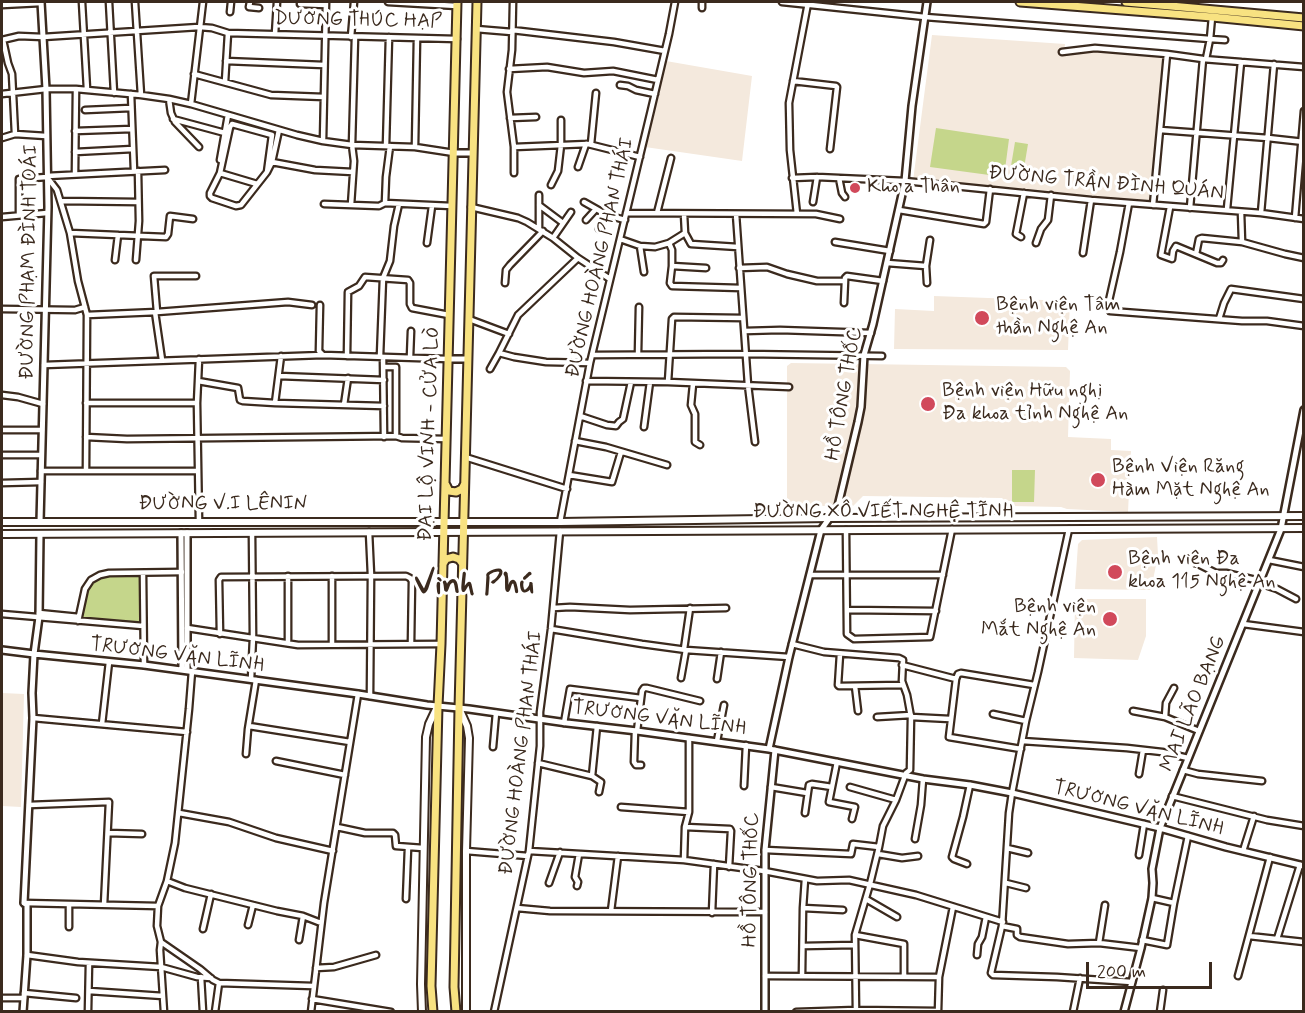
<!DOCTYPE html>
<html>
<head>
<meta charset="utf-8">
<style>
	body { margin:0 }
	#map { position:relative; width:1305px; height:1013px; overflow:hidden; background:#fff; font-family:Mynerve,sans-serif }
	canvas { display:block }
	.frame { position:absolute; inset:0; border:3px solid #3b2a1e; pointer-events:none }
	.scale { position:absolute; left:1086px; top:962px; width:126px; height:27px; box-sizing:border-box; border:3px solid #3b2a1e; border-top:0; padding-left:8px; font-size:18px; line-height:21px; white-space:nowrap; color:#3b2a1e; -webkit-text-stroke:4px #fff; paint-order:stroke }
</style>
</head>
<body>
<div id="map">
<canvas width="1305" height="1013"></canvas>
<div class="frame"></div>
<div class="scale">200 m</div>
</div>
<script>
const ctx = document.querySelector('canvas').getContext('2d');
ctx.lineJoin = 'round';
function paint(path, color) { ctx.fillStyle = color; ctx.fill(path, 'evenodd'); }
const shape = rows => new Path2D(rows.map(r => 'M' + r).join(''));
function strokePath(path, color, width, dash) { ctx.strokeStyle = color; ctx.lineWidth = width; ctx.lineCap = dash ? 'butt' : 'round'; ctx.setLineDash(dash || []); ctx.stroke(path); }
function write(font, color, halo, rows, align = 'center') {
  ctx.font = font + ' Mynerve,sans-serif'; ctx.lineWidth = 6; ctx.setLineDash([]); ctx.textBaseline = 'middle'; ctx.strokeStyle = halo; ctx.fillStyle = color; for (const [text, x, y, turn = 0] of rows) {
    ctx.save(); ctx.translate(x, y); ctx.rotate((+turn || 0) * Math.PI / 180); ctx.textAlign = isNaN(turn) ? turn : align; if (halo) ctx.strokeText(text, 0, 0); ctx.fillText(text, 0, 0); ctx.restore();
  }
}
paint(shape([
	[932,35,1065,44,1064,53,1094,49,1165,57,1153,201,1051,194,913,181],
	[666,61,752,76,742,161,645,147],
	[934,296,1070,301,1068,350,894,349,895,309,934,311],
	[791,363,1066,367,1070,371,1068,437,1111,439,1111,450,1131,451,1128,512,1067,509,1061,507,1010,506,1002,498,863,496,853,506,793,506,787,502,787,366],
	[1157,537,1158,555,1151,590,1075,589,1078,544,1082,540],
	[1079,599,1146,599,1146,636,1138,660,1074,658,1075,602],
	[2,693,24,694,21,807,2,806]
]), '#f4e9dd');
paint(shape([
	[936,128,1009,139,1004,177,930,167],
	[1015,142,1028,144,1024,168,1011,166],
	[1012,470,1035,470,1034,502,1012,502],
	[143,573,143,626,78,621,89,583,100,575]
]), '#c5d68b');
const minor = shape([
	[82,2,87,89],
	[109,2,114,93],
	[135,2,141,95],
	[250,2,249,7,259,8],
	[388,2,457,6],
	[513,2,512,50,507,92,514,147,514,173],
	[782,2,925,17,1210,39,1212,17],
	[300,4,326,5],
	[2,5,41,3],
	[702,8,702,2],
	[230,12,231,2],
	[476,29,512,32],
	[512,30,614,42,665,51],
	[275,34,277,2],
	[351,37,354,2],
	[2,40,19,36,43,37,199,27,212,28,228,33,457,39],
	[3,40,8,63,12,74,15,134],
	[1062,52,1095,48,1167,54,1203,59,1304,67],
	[1206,59,1210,39,1225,40],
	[226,61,324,65],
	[509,69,547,67,584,73,613,71,658,80],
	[194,74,271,95,324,97],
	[793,81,836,86,837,87,830,149],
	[225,82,228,33],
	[620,85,628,86,636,90,655,94],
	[2,94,46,89,76,89,141,95,169,99,191,104,297,135,323,141,352,145,415,147,454,153],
	[131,94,134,171],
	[169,99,171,113,175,122,199,147],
	[191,104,203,2],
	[85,110,131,108],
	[510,118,536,117],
	[173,119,225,133],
	[1160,130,1268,138,1304,142],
	[75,131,132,129],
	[2,138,15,134,46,136],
	[323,141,326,2],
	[591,144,596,93],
	[561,145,561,120],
	[386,146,389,37],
	[415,147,417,38],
	[514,147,588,144,640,157],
	[75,152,133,149],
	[220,160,228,115],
	[272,162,279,130],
	[578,167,586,144],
	[267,172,272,135,232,124,230,127,220,173,210,193,210,196,212,198,236,206,241,205,267,172,272,162,315,170,353,172],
	[220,173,257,184],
	[75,174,76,89],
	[47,176,165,170],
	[792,178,817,177,905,181,1091,200,1261,213,1304,219],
	[839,178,842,193,845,197],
	[551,185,558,171,561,145],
	[539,195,539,228],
	[61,201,138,202],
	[584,202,607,215,625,220],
	[813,202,817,177],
	[385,203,386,177,390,146],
	[1129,203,1120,252,1108,305,1110,311,1242,321,1267,321,1304,326],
	[324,204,379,206,385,203,452,206],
	[351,205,354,161,352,145,355,37],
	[539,205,563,223],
	[1153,205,1167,54],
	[471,207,518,218,527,222,553,238,578,258,610,279],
	[1170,207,1161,255,1172,259,1173,251,1176,246,1217,263,1221,263,1223,260],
	[1190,208,1203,59],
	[1227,209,1241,62],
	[899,210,984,224,986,222,990,189],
	[1241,212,1242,242],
	[626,213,816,214,840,219],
	[657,213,671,158],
	[1261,213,1274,64],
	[684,214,685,233,691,244,738,247],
	[736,214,748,385,755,442],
	[797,214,790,150,789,103,808,3],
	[19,215,19,179,47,177,57,190,70,233,78,281,87,315,86,471],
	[2,217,47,213],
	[1295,218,1304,111],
	[586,220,596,209],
	[599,229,607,215],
	[70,233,166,237,168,234,170,216,193,219],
	[1021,237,1016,234,1024,193],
	[553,238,571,212],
	[620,239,640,246,655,247,669,243,685,233],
	[835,242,890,251],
	[427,243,432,206],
	[669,243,672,250,672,266,670,283,672,286,741,288],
	[1036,243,1041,229,1048,220,1051,195],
	[640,246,644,272],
	[1083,253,1091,200],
	[1196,254,1199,239,1202,238,1242,242,1285,254,1304,258],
	[578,258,518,315,499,353,514,357,546,362,590,363],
	[115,260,118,235],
	[136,260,139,221,138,171],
	[887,263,926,266],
	[672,266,706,268],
	[739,268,767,267,787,274,817,281,845,281,845,278,847,276,883,281],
	[505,283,506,270,510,265,543,231],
	[927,283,926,266,930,240],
	[844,303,845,281],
	[320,305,319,351,323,355,448,359],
	[2,309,75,310,85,307],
	[155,312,162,360],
	[157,312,154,276,196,276],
	[87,315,157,312,288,302,312,305],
	[469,319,509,334],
	[1219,319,1224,303,1231,289,1304,299],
	[745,331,780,330,871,333],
	[638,354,639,307],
	[592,355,746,354,882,356],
	[347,356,348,292,359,286,365,277,408,280,410,283,410,304,412,308,449,315],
	[380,356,383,278,390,261,394,226,399,204],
	[383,357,384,437],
	[410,357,411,331],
	[199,359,197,403,199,522],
	[44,365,323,355],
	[384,367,396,367,396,436],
	[490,369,499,353],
	[279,376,384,380],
	[198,381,238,388,240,400,243,401,275,403,384,406],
	[586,381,668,382,789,387],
	[668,382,672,319,674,317,743,318],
	[693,384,691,405,695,414,695,442,700,445],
	[2,395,18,397,43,404],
	[86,403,197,403],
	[275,403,281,356],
	[344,405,348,378],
	[580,416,607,425,616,426,619,422,623,419,631,382],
	[644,427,650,382],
	[2,430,42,430],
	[86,437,127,439,396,436,402,438,446,439],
	[575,441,606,447,667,465],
	[2,455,41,455],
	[465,457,567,489],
	[41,471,198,471],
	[569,475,612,482,621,452],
	[2,483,41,482],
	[560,522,590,363,651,110,669,34,675,2],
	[1069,529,1038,672,1026,721,1012,793,1009,813,1002,926,991,973,993,975,1057,977,1132,982],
	[846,530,847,634,854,639,930,637,952,529],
	[369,532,371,575,370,696],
	[1190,560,1216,573,1226,573,1260,581],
	[1269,560,1304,567],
	[143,573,144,665],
	[810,575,943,575],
	[288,576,288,643],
	[332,576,332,644],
	[1259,583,1277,589,1296,599],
	[553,608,570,607,630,610,726,608],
	[847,610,936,611],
	[39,613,79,617],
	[2,614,143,626],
	[78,621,85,589,91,580,100,575,109,573,182,572],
	[1243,624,1304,632],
	[187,628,298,645,441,644],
	[551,629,642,644,686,650,789,657],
	[220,634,219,580,221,577,406,576,410,578,412,581,411,644],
	[792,644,824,652,899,658,903,660,902,681,907,695,911,717,910,770,906,773,896,800,883,826,879,847,870,884,855,935,856,1012],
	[684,649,690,608],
	[840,654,838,685,839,686,903,685],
	[902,665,956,679],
	[681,678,686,650],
	[251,679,253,638,252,533],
	[717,679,721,652],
	[855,686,858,711],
	[1133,711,1165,717,1199,731],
	[993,714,1026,721],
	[877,717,911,715],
	[911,717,950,719],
	[1165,717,1166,703,1174,688],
	[33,718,187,732],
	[564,723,570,689,641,698],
	[102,724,109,662],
	[249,726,350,742],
	[635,731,634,762,636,765,641,765],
	[637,731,642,691,644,688,647,688,700,701],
	[717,741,724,705],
	[1022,741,1127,748,1162,752,1188,758],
	[493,747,496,713],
	[1021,749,949,737,956,679,958,674,961,673,1034,685],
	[246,754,248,729,256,680],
	[276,761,345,775],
	[837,762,829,802,855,807,852,819],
	[538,763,592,776,601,782,599,792],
	[1183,770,1198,774,1262,781],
	[1139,774,1143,750],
	[592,776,597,726],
	[744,786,746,745],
	[771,787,807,793],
	[850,787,896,800],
	[1172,796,1267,820,1304,826],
	[29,805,109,802,104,905],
	[621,807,689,812],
	[179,813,229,822,276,838,333,851],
	[805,813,809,785,812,784,832,787],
	[337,827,365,833,393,833,395,835,396,846,423,848],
	[685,827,730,829,731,831,729,867],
	[108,833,142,834],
	[915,839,921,805,923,779],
	[1007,848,1028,853],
	[765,850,851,854,853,844,879,847],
	[466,851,528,856],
	[529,851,684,860,764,871,817,881,849,880,916,895,1003,922],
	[1243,851,1254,816],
	[878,854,902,858,918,856],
	[1139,855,1144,824],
	[684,860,685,827,689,812,689,738],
	[967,864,954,859,952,857,963,817,970,785],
	[167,881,185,888,277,911,303,916,321,923],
	[549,883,560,852],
	[1006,883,1026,888],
	[577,886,578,882,575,877,579,854],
	[406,899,408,848],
	[866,899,897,917],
	[24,903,158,906],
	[1174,903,1188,836],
	[69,905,69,927],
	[517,908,550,911,765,912],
	[803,908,805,879],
	[611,911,618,856],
	[712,913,714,864],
	[248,925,253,905],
	[1002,926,1017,929,1017,935,1020,937,1068,944,1099,943,1141,948],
	[203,929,211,894],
	[855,935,904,944,904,976],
	[1249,936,1304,942],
	[1277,939,1300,865],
	[299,940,303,916],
	[1142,940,1167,945,1174,903,1152,898],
	[161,942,200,969,213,980,219,983,313,986],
	[1099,943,1105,905],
	[803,946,855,945],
	[27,955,78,962,161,967,197,977,211,978],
	[977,955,978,944,982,937,986,917],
	[316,968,334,967,376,955],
	[765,976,939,977],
	[802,976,803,908,843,910],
	[1238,976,1270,857],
	[201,977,203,1012],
	[89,991,163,996],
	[24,993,76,998],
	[2,998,24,998],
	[312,999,391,1012],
	[88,1012,89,963],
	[164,1012,160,950,161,942,157,926,158,906,167,881,175,843,189,709,192,671],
	[215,1012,219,983],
	[311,1012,324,903,358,694],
	[494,1012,529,851,540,746,540,712,551,629,560,531],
	[796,1012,856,1010,938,1011],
	[938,1012,939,977,953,907],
	[1073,1012,1080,978],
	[1160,1012,1163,990]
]);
const tertiary = shape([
	[454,153,473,153],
	[448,359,467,359],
	[40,522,48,207,46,89,41,2],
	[181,533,182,670],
	[187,533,187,670],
	[2,650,34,654,144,665,358,694,427,705,469,709,567,723,637,731,769,749,923,779,970,785,1012,793,1160,828,1226,847,1304,866],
	[769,749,789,657,821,530,838,506,858,422,861,407,864,355,873,324,905,181,912,106,927,2],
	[23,1012,27,955,27,905,24,903,33,718,32,693,34,654,39,617,40,534],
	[765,1012,765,850,775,750],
	[1124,1012,1141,948,1152,898,1153,883,1152,869,1160,828,1281,529,1304,410]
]);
const secondary = shape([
	[2,522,560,522,830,518,1304,516],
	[2,534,1304,528],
	[459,708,467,726,469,738,466,851,466,1012],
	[422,1012,421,984,426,737,429,724,437,707]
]);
const primary = shape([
	[1020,2,1212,17,1304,26],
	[1126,2,1304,18],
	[446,485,449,491,456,492,462,489,464,485],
	[443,564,446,559,453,557,459,559,462,563],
	[433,1012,431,986,438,706,441,644,457,2],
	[456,1012,454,987,459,708,477,2]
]);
strokePath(minor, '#3b2a1e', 9);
strokePath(tertiary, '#3b2a1e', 10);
strokePath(secondary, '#3b2a1e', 10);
strokePath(primary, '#3b2a1e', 11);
strokePath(minor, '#fff', 4.5);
strokePath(tertiary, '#fff', 5);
strokePath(secondary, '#fff', 6);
strokePath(primary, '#f8e281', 7);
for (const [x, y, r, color] of [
	[855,188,6,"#d1495b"],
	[982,318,8,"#d1495b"],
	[928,404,8,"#d1495b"],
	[1098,480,8,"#d1495b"],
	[1115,572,8,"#d1495b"],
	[1110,619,8,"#d1495b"]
]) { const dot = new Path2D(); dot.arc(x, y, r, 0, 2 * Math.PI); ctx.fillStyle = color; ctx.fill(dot); strokePath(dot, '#fff', 2); }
write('20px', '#3b2a1e', '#fff', [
	["DƯƠNG THÚC HẠP",358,21,1],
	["ĐƯỜNG TRẦN ĐÌNH QUÁN",1106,184,5],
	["ĐƯỜNG HOÀNG PHAN THÁI",601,258,-77],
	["ĐƯỜNG PHẠM ĐÌNH TOÁI",30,262,-89],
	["HỒ TÔNG THỐC",845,394,-80],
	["ĐẠI LỘ VINH - CỬA LÒ",430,434,-88],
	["ĐƯỜNG V.I LÊNIN",223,505],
	["ĐƯỜNG XÔ VIẾT NGHỆ TĨNH",883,513],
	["TRƯƠNG VĂN LĨNH",177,656,7],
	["MAI LÃO BẠNG",1194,704,-68],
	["TRƯƠNG VĂN LĨNH",659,719,7],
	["ĐƯỜNG HOÀNG PHAN THÁI",522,753,-83],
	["TRƯƠNG VĂN LĨNH",1138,809,14],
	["HỒ TÔNG THỐC",752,880,-89]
]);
write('20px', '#3b2a1e', '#fff', [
	["Kho a Thân",867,188],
	["Bệnh viện Tâm",996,306],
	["thần Nghệ An",996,329],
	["Bệnh viện Hữu nghị",942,392],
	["Đa khoa tỉnh Nghệ An",942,415],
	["Bệnh Viện Răng",1112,468],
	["Hàm Mặt Nghệ An",1112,491],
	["Bệnh viện Đa",1128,560],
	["khoa 115 Nghệ An",1128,583],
	["Bệnh viện",1096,608,"right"],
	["Mắt Nghệ An",1096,631,"right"]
], 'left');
write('bold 32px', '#3b2a1e', '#fff', [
	["Vinh Phú",474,586]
]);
</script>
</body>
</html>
